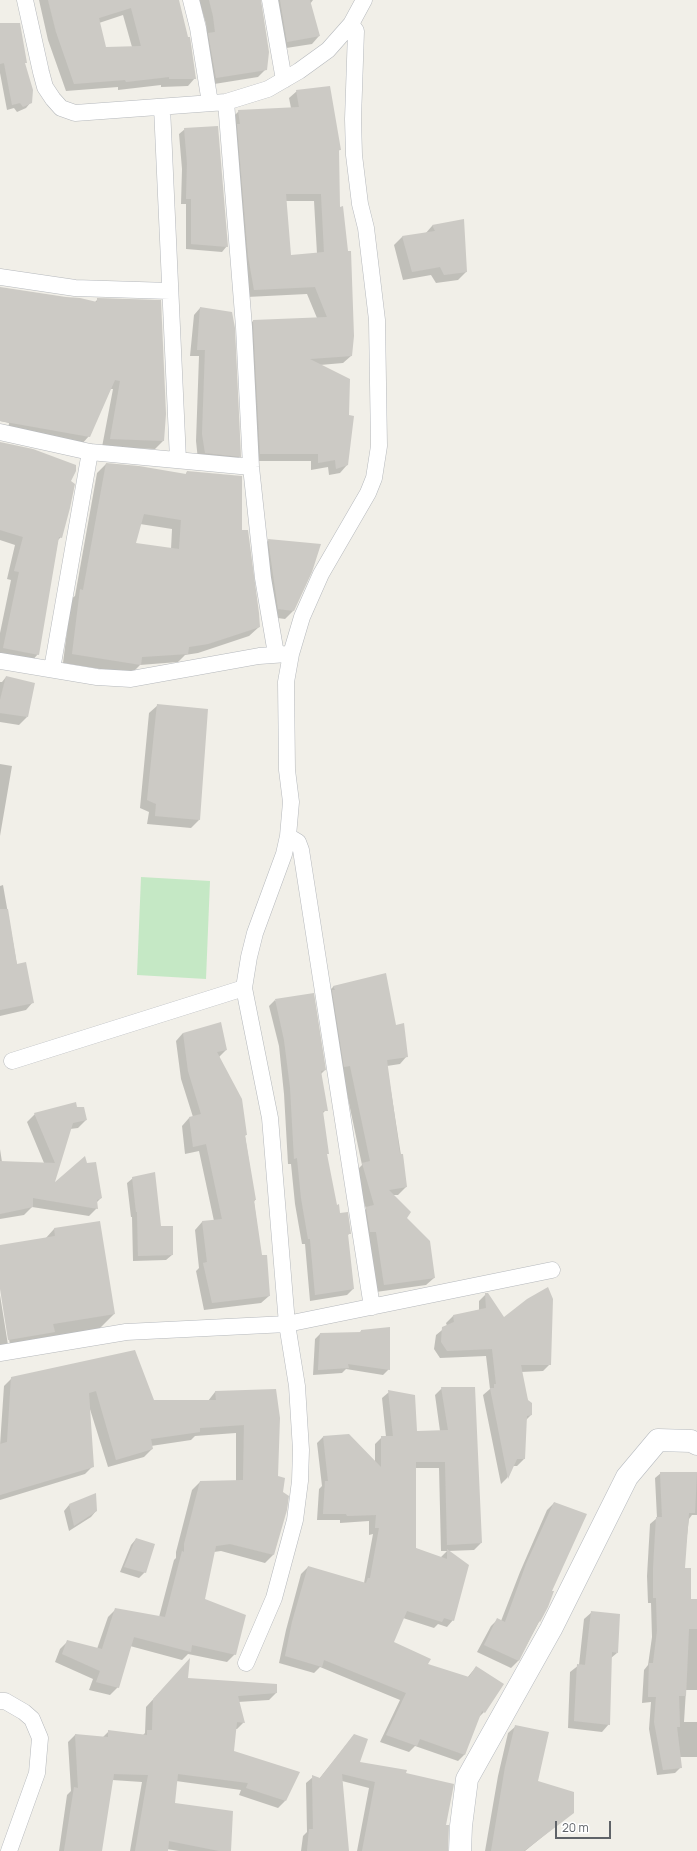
<!DOCTYPE html>
<html>
<head>
<meta charset="utf-8">
<style>
	body { margin:0 }
	#map { position:relative; width:697px; height:1851px; overflow:hidden; background:#f1efe8; font-family:Manrope,sans-serif }
	canvas { display:block }
	.scale { position:absolute; left:555px; top:1821px; width:56px; height:18px; box-sizing:border-box; border:2px solid #5f6368; border-top:0; padding-left:5px; font-size:12px; line-height:14px; white-space:nowrap; color:#5f6368; -webkit-text-stroke:3px #fff; paint-order:stroke }
</style>
</head>
<body>
<div id="map">
<canvas width="697" height="1851"></canvas>
<div class="scale">20 m</div>
</div>
<script>
const ctx = document.querySelector('canvas').getContext('2d');
ctx.lineJoin = 'round';
function paint(path, color) { ctx.fillStyle = color; ctx.fill(path, 'evenodd'); }
const shape = rows => new Path2D(rows.map(r => 'M' + r).join(''));
function strokePath(path, color, width, dash) { ctx.strokeStyle = color; ctx.lineWidth = width; ctx.lineCap = dash ? 'butt' : 'round'; ctx.setLineDash(dash || []); ctx.stroke(path); }
paint(shape([
	[141,877,210,881,206,979,137,975]
]), '#c5e8c5');
paint(shape([
	[39,0,178,0,195,78,188,86,161,87,161,85,118,90,118,87,66,91,48,40],
	[123,15,132,47,105,48,99,23],
	[199,0,260,0,266,69,258,77,208,85,201,42,207,36,206,24],
	[267,0,313,0,310,4,319,36,312,44,280,49],
	[0,24,26,62,24,64,31,102,26,108,17,112,14,108,7,110,0,73],
	[297,91,340,150,338,151,339,208,351,356,343,363,320,365,347,465,340,473,329,475,328,467,311,470,311,461,253,461,246,328,253,321,317,318,307,294,247,297,231,119,239,111,291,108,289,98],
	[286,201,314,201,317,254,290,256],
	[185,129,227,246,222,252,186,249,186,204,181,204,182,169,179,134],
	[463,220,466,272,458,280,436,283,431,275,403,280,394,245,402,237,425,234,432,226],
	[0,288,94,303,98,299,163,441,155,449,102,447,113,389,110,389,89,436,81,445,8,431,9,423,0,421],
	[200,308,240,456,233,463,198,460,196,441,199,356,190,356,194,315],
	[0,443,70,482,61,537,58,540,38,654,30,663,0,657,0,633,11,580,7,579,15,545,0,540],
	[106,464,185,475,187,472,241,531,259,627,249,636,198,653,185,655,178,662,140,665,131,674,63,663,71,599,75,596,97,473],
	[140,524,172,529,171,549,134,544],
	[269,540,294,610,285,619,270,617,261,548],
	[6,677,27,717,19,725,0,722,0,682,2,682],
	[158,705,199,820,191,828,147,824,149,812,140,808,149,713],
	[0,764,12,766,0,836],
	[3,885,17,965,33,1002,26,1010,0,1016,0,886],
	[334,986,395,1026,407,1056,400,1064,387,1066,406,1187,398,1195,393,1195,434,1278,426,1285,376,1292,359,1216,366,1209,355,1172,362,1165,326,994],
	[275,1000,325,1070,321,1074,326,1110,322,1114,328,1153,326,1155,336,1206,350,1233,347,1236,353,1289,347,1295,310,1301,305,1244,302,1244,295,1204,291,1164,288,1164,284,1094,279,1046,269,1006],
	[183,1033,226,1050,219,1057,246,1135,245,1136,255,1200,254,1202,261,1256,269,1296,261,1303,204,1310,196,1271,199,1268,195,1230,202,1222,214,1221,199,1151,185,1154,182,1126,189,1118,193,1117,181,1079,176,1041],
	[76,1108,86,1120,78,1128,70,1129,53,1185,101,1198,96,1203,97,1208,89,1216,32,1207,24,1215,0,1219,0,1149,2,1162,44,1163,27,1122,35,1114],
	[133,1178,161,1227,172,1255,166,1260,133,1261,132,1217,131,1217,127,1183],
	[99,1222,114,1314,99,1329,0,1353,0,1295,8,1345,10,1345,0,1282,0,1246,45,1239,54,1229],
	[486,1294,504,1318,550,1364,543,1371,521,1372,531,1415,526,1420,524,1459,517,1466,513,1466,507,1478,501,1484,483,1395,490,1389,486,1356,440,1358,434,1349,436,1335,447,1326,446,1323,453,1316,479,1310,479,1301],
	[361,1331,389,1369,383,1375,346,1369,342,1373,313,1375,315,1339,320,1334,359,1333],
	[134,1351,153,1401,208,1401,215,1392,275,1390,273,1555,265,1563,221,1551,214,1552,203,1600,235,1654,227,1662,188,1654,182,1660,130,1646,118,1687,110,1695,89,1690,93,1679,55,1662,60,1649,68,1641,97,1649,108,1617,116,1609,159,1617,174,1560,176,1558,176,1552,192,1490,200,1482,236,1481,236,1433,195,1436,191,1440,151,1446,152,1449,144,1457,108,1467,89,1406,93,1466,85,1474,0,1500,0,1445,4,1386,12,1378],
	[442,1388,481,1543,474,1550,448,1551,453,1620,447,1627,438,1624,434,1628,403,1618,393,1642,427,1665,467,1678,476,1667,484,1712,478,1718,464,1755,458,1761,415,1746,409,1752,380,1742,400,1700,320,1667,314,1673,279,1663,286,1630,301,1574,308,1567,364,1583,373,1534,369,1535,369,1521,340,1523,340,1520,317,1520,319,1489,322,1486,317,1443,323,1437,375,1462,375,1444,382,1437,386,1437,382,1398,389,1392,416,1432,440,1431,435,1395],
	[415,1468,439,1468,441,1551,447,1551,440,1558,415,1548],
	[661,1473,697,1473,697,1515,692,1515,689,1519,683,1569,690,1600,697,1600,697,1690,686,1690,684,1722,697,1722,697,1757,680,1757,681,1767,675,1773,657,1775,649,1729,651,1702,642,1703,644,1670,648,1665,652,1637,651,1603,648,1603,647,1576,650,1524,657,1518,655,1478],
	[554,1503,551,1591,547,1607,518,1661,511,1668,477,1652,491,1626,498,1619,501,1621,520,1572,547,1510],
	[69,1505,96,1511,91,1517,69,1531,64,1511],
	[136,1539,145,1572,139,1578,120,1572,131,1545],
	[592,1612,617,1653,611,1658,609,1724,602,1732,568,1728,570,1672,579,1665,584,1619],
	[183,1667,187,1679,276,1693,269,1700,238,1702,244,1722,237,1729,235,1729,233,1752,298,1772,285,1801,278,1808,239,1795,241,1790,176,1781,174,1804,230,1851,179,1851,167,1849,167,1851,130,1851,142,1782,112,1780,101,1851,59,1851,67,1795,71,1791,68,1742,75,1735,102,1738,109,1731,143,1735,145,1733,146,1707],
	[516,1726,537,1781,573,1812,525,1851,485,1851,498,1776,508,1733],
	[354,1735,359,1763,405,1774,444,1826,447,1851,357,1851,369,1788,342,1781,348,1851,301,1851,303,1836,307,1832,306,1783,313,1777,319,1779]
]), '#0003');
paint(shape([
	[48,0,179,0,188,37,190,37,196,79,169,79,169,77,126,82,125,80,74,84,56,32],
	[131,8,141,46,106,47,99,18],
	[209,0,261,0,269,52,267,70,216,78,208,33,215,32,213,16],
	[280,0,310,0,320,36,287,42],
	[0,23,20,23,27,63,25,63,33,90,32,103,23,107,20,103,12,105,4,63,0,64],
	[330,86,341,150,339,150,340,207,343,206,348,251,351,251,354,336,352,356,310,359,350,379,349,415,354,416,348,465,336,469,335,460,318,463,318,454,260,454,253,320,327,317,315,287,254,290,248,256,237,124,240,124,238,110,299,107,296,90],
	[286,194,321,194,324,252,291,255],
	[218,126,228,247,191,244,191,199,186,199,187,163,184,128],
	[464,219,467,272,444,275,440,267,412,272,402,236,435,231,432,225],
	[0,287,66,297,80,298,97,302,97,298,161,300,166,414,164,441,110,439,120,381,115,380,90,437,0,421],
	[200,307,232,312,235,328,241,457,205,453,202,434,205,350,197,350],
	[0,442,33,449,76,465,76,471,71,481,75,484,70,508,62,538,59,537,39,655,3,648,19,572,14,571,23,537,0,530],
	[106,463,139,466,186,474,187,471,242,476,242,530,248,530,259,613,260,627,208,644,189,647,188,654,142,657,141,665,72,654,80,589,83,590],
	[144,514,181,520,179,549,136,543],
	[268,539,321,544,312,572,294,611,278,609],
	[6,676,35,683,28,717,0,713,0,700],
	[157,704,208,709,200,820,155,816,156,804,147,800],
	[0,909,8,909,17,964,26,962,34,1003,0,1010],
	[386,973,396,1025,404,1023,408,1057,387,1060,400,1154,403,1154,407,1187,389,1190,411,1212,407,1218,430,1241,435,1278,384,1285,376,1232,370,1232,366,1207,374,1205,362,1163,370,1161,350,1066,344,1067,332,990,335,990,333,986],
	[314,993,326,1070,321,1071,328,1111,323,1111,329,1154,327,1154,337,1205,339,1204,340,1213,348,1212,351,1234,348,1234,354,1289,315,1295,310,1239,308,1239,301,1198,297,1158,294,1159,290,1087,284,1040,275,999],
	[221,1022,227,1050,217,1052,242,1099,247,1135,245,1135,256,1200,254,1200,262,1255,267,1255,270,1296,212,1303,203,1263,207,1262,202,1221,222,1219,206,1144,193,1147,189,1117,201,1114,188,1071,183,1033],
	[76,1102,77,1107,84,1107,87,1120,73,1123,55,1182,85,1156,87,1163,96,1162,102,1198,97,1200,98,1209,33,1198,33,1207,0,1214,0,1161,55,1163,34,1113],
	[155,1172,161,1226,173,1226,173,1255,138,1256,137,1212,136,1212,132,1177],
	[100,1221,115,1314,53,1324,55,1332,8,1340,0,1289,0,1245,55,1236,54,1228],
	[548,1287,553,1299,551,1365,521,1365,528,1400,532,1403,532,1415,527,1416,525,1459,517,1459,508,1479,490,1388,494,1388,494,1384,496,1384,492,1349,447,1351,441,1342,442,1327,454,1322,453,1315,486,1308,485,1293,488,1293,504,1317,527,1299],
	[390,1327,390,1370,348,1364,349,1368,318,1370,320,1333,361,1332,361,1330],
	[135,1350,154,1400,216,1400,215,1391,276,1389,280,1418,278,1476,285,1478,283,1492,289,1496,287,1510,274,1555,230,1544,216,1546,205,1599,246,1615,236,1655,192,1645,191,1652,134,1637,119,1688,96,1682,100,1671,62,1654,67,1640,102,1649,115,1608,165,1617,182,1551,184,1552,184,1544,200,1481,243,1480,244,1425,200,1428,200,1432,151,1439,153,1449,116,1460,96,1391,89,1393,94,1467,0,1495,0,1444,7,1442,11,1377],
	[441,1387,475,1387,482,1543,447,1545,445,1462,416,1462,416,1548,447,1559,447,1549,469,1565,454,1621,444,1618,442,1622,407,1611,394,1642,431,1659,428,1664,469,1677,476,1666,504,1684,485,1713,482,1711,465,1755,420,1739,417,1746,386,1735,406,1693,324,1660,322,1667,285,1656,292,1622,308,1566,366,1583,368,1578,370,1578,379,1528,375,1528,376,1515,347,1516,346,1514,323,1514,325,1481,328,1481,323,1436,349,1434,381,1467,381,1436,393,1436,388,1390,415,1395,417,1431,448,1430],
	[660,1472,697,1472,695,1513,689,1513,685,1568,691,1568,691,1599,697,1599,697,1629,689,1629,686,1696,679,1696,680,1727,677,1727,682,1768,663,1770,654,1722,656,1697,648,1697,649,1663,653,1663,657,1631,656,1598,653,1598,653,1569,656,1517,662,1517],
	[96,1493,97,1511,74,1526,69,1504],
	[554,1502,587,1514,552,1591,554,1591,548,1607,540,1622,539,1621,519,1661,484,1645,497,1618,505,1622,526,1564],
	[136,1538,155,1544,146,1573,124,1567],
	[591,1611,620,1614,618,1653,612,1652,610,1725,574,1721,577,1664,585,1665],
	[190,1658,188,1678,277,1684,277,1693,238,1696,245,1723,237,1722,234,1751,300,1772,286,1801,246,1788,248,1783,178,1774,175,1803,233,1811,231,1851,219,1851,169,1841,168,1851,135,1851,148,1775,114,1774,102,1851,64,1851,74,1787,78,1788,75,1734,108,1737,108,1730,147,1735,147,1730,152,1730,153,1699],
	[515,1725,549,1732,538,1781,574,1792,574,1813,524,1851,491,1851,505,1767],
	[354,1734,368,1739,360,1762,407,1770,406,1773,454,1784,446,1825,449,1825,448,1851,362,1851,375,1782,342,1774,349,1851,307,1851,309,1829,313,1829,312,1775,320,1778]
]), '#cccac5');
const street = shape([
	[25,0,41,72,45,87,53,99,61,108,75,113,226,102,268,89,299,71,328,50,351,24,364,0],
	[191,0,198,28,210,103],
	[270,0,284,80],
	[226,102,244,327,251,467,263,578,276,654],
	[162,107,178,460],
	[0,277,75,288,170,291],
	[0,432,90,452,251,467],
	[0,661,97,677,131,679,259,656,287,654],
	[52,669,90,452],
	[288,836,298,842,301,850,372,1307],
	[12,1061,244,988],
	[0,1353,126,1332,287,1324,552,1270],
	[246,1663,274,1598,295,1520,300,1481,301,1450,297,1386,287,1324,270,1118,244,988,249,957,255,933,284,854,288,836,291,802,287,770,286,682,291,654,302,617,321,574,368,493,374,478,379,446,377,320,366,228,360,204,354,155,353,119,356,31,351,24],
	[0,1701,5,1701,24,1712,32,1719,40,1738,37,1773,9,1851]
]);
const secondary = shape([
	[460,1851,461,1826,467,1779,551,1629,627,1477,658,1440,691,1441,697,1444]
]);
strokePath(street, '#b5b8bc', 17);
strokePath(secondary, '#b6babf', 23);
strokePath(street, '#fff', 16);
strokePath(secondary, '#fff', 22);
</script>
</body>
</html>
